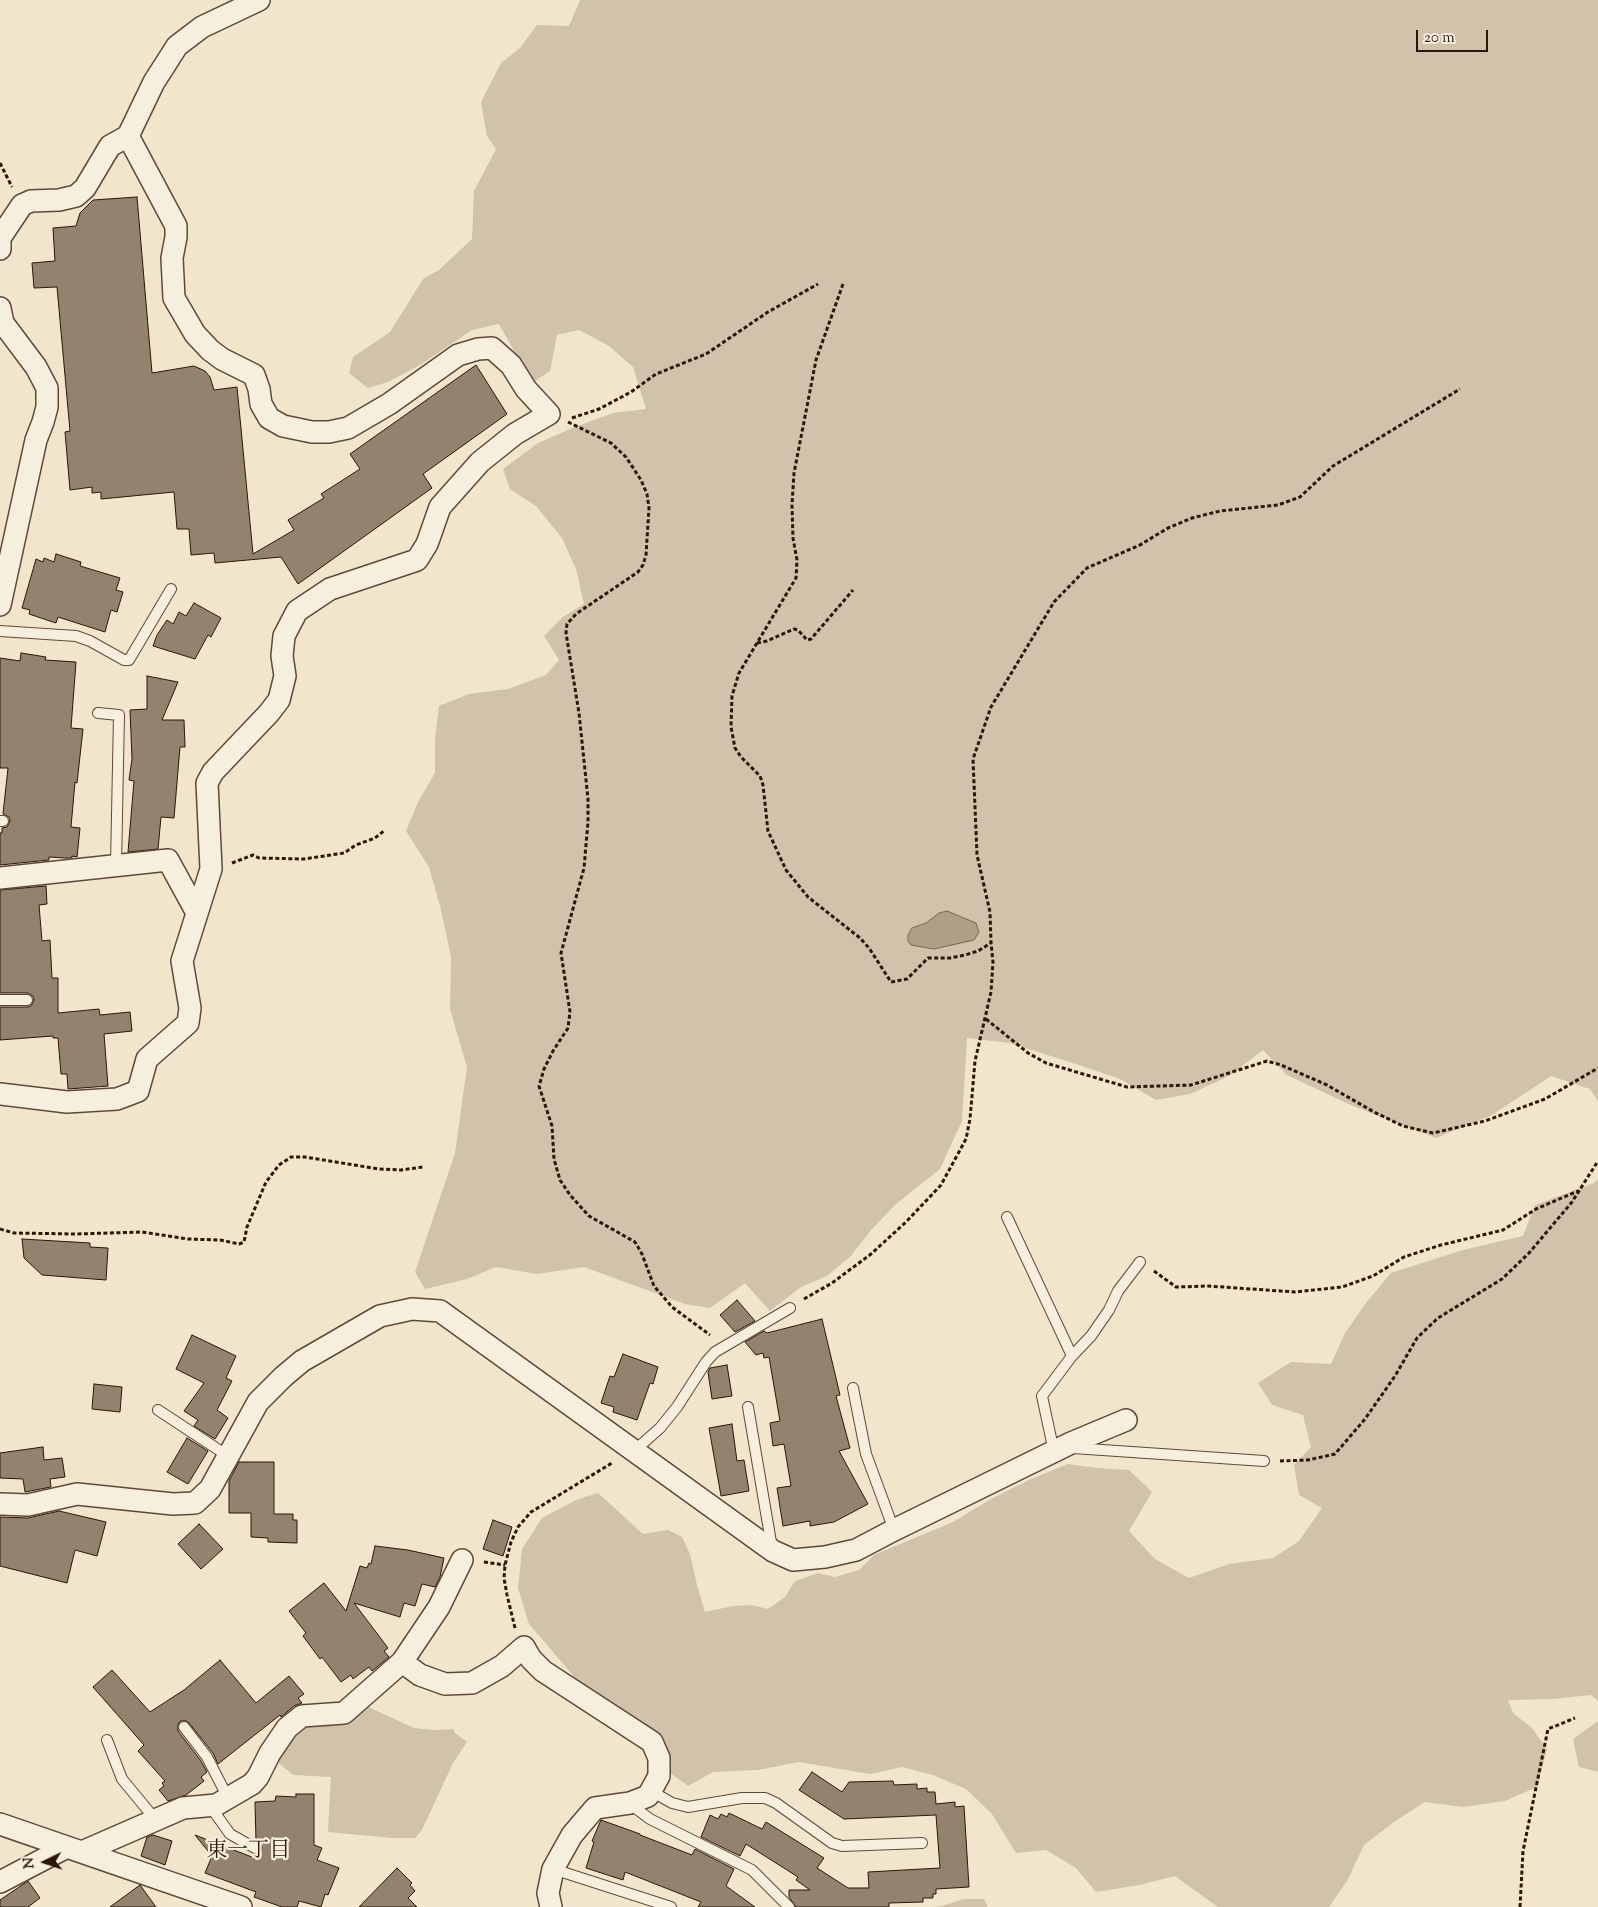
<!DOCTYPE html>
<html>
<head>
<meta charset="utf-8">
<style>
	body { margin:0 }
	#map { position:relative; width:1598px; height:1907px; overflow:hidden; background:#f1e6cc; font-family:"Sorts Mill Goudy",serif }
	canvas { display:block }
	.north { position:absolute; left:20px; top:1837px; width:50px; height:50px; -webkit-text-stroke:4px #f6efde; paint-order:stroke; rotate:266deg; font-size:14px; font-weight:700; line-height:20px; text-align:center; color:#2d1507 }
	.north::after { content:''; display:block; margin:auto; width:18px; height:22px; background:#2d1507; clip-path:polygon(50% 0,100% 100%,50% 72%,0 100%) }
	.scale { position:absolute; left:1416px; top:30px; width:72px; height:22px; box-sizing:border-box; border:2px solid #2d1507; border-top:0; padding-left:6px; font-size:15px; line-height:18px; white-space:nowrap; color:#2d1507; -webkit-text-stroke:4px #f6efde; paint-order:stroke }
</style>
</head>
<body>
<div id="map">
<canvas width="1598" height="1907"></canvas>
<div class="north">N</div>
<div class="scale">20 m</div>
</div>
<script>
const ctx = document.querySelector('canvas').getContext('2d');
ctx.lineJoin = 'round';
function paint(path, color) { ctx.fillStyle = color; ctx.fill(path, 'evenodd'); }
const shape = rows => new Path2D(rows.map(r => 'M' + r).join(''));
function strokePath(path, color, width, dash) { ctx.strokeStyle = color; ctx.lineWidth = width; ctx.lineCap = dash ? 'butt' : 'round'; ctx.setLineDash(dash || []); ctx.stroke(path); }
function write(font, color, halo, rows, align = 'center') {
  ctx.font = font + ' "Sorts Mill Goudy","Noto Serif JP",serif'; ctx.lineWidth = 4.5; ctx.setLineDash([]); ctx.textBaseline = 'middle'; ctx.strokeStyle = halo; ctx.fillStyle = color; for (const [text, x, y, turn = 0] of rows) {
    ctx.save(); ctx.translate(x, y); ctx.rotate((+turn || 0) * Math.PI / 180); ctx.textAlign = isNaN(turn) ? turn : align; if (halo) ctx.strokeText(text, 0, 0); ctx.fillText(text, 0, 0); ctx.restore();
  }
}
paint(shape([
	[580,0,1598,0,1598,1101,1590,1089,1551,1076,1492,1115,1436,1138,1353,1106,1287,1075,1263,1050,1229,1076,1190,1094,1156,1100,1120,1079,1082,1066,1010,1043,967,1038,962,1121,940,1169,896,1204,872,1229,850,1257,827,1276,801,1287,770,1311,745,1283,710,1308,685,1304,584,1267,537,1274,496,1267,467,1279,425,1289,415,1272,455,1153,467,1067,450,1009,451,957,440,906,429,867,406,831,418,802,435,773,435,739,439,706,469,694,508,689,546,675,559,660,544,636,563,617,584,604,576,569,562,538,536,506,510,489,503,469,538,443,575,427,613,413,646,409,633,367,609,346,579,330,557,335,550,371,532,383,499,324,472,330,420,365,388,382,368,388,349,373,353,357,390,332,423,279,439,270,472,239,474,191,496,149,487,136,481,102,501,63,520,48,537,25,569,26],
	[1598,1179,1598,1701,1591,1695,1553,1699,1508,1700,1513,1713,1532,1728,1547,1749,1537,1787,1505,1801,1463,1807,1425,1802,1394,1822,1364,1845,1347,1881,1329,1907,1218,1907,1175,1876,1139,1885,1096,1892,1076,1868,1046,1850,1016,1853,992,1814,966,1789,933,1775,902,1767,870,1774,799,1762,758,1770,713,1772,688,1786,669,1772,654,1735,611,1701,577,1680,529,1624,518,1588,522,1549,542,1518,576,1500,598,1493,643,1534,668,1530,682,1537,690,1554,697,1585,705,1612,733,1606,751,1605,768,1609,785,1597,795,1581,818,1573,835,1577,859,1570,874,1555,953,1522,991,1499,1031,1479,1068,1464,1097,1468,1129,1470,1152,1492,1129,1531,1155,1559,1189,1578,1229,1564,1273,1558,1299,1541,1322,1508,1299,1495,1294,1465,1311,1447,1303,1415,1272,1405,1258,1383,1291,1362,1331,1364,1345,1333,1366,1303,1391,1273,1463,1250,1523,1236,1535,1205,1594,1183],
	[364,1705,414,1728,435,1730,453,1729,455,1733,467,1742,453,1763,422,1830,415,1838,391,1838,328,1832,331,1777,293,1775,275,1760,292,1730],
	[1598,1721,1598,1772,1579,1767,1573,1739],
	[964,1899,984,1899,988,1907,934,1907,942,1906]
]), '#d0c2ab');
const water = shape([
	[947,911,976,923,979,932,974,940,934,949,911,945,908,941,908,935,912,928,926,923,939,913,947,911]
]);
paint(water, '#ae9f89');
strokePath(water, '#7a6855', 1);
const building = shape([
	[137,197,152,373,194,366,205,371,210,377,214,390,237,387,253,554,294,530,288,520,324,498,321,494,360,469,350,454,476,365,507,414,423,474,432,488,298,584,281,557,215,563,214,553,191,555,189,529,177,529,174,492,101,499,101,492,92,493,92,487,70,490,65,432,70,431,57,287,34,288,32,263,55,261,53,228,76,226,80,213,93,200,137,197],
	[56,554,81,562,80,566,120,578,116,590,123,592,117,612,111,610,105,632,58,617,56,623,29,614,30,610,22,608,36,559,43,562,44,558,54,562,56,554],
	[194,603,221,618,211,637,208,635,195,659,153,646,157,635,167,620,173,624,179,612,186,616,194,603],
	[21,653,46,657,45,660,76,662,71,728,83,729,77,783,75,782,71,827,80,828,77,857,72,856,72,858,65,858,49,857,49,860,0,865,0,833,2,833,2,828,7,827,10,821,9,817,3,814,8,768,0,768,0,658,20,661,21,653],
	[147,676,178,682,162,720,184,720,185,747,180,747,174,818,161,817,158,849,128,852,134,781,129,780,132,759,130,710,147,709,147,676],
	[46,886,47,904,39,905,42,941,50,940,52,978,58,978,58,1013,99,1009,100,1015,130,1012,132,1031,104,1034,108,1086,68,1089,67,1074,61,1074,58,1038,53,1038,53,1036,0,1040,0,1007,27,1007,31,1006,34,1000,33,996,27,993,0,993,0,890,46,886],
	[22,1239,90,1243,90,1247,108,1248,106,1280,42,1275,24,1258,22,1239],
	[737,1300,755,1321,735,1332,720,1315,737,1300],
	[822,1319,840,1395,836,1396,850,1448,839,1451,868,1504,834,1522,810,1526,810,1521,783,1526,777,1488,791,1486,784,1444,773,1446,770,1423,780,1421,769,1357,764,1358,763,1353,756,1355,745,1342,764,1331,767,1333,822,1319],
	[192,1335,236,1356,226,1378,232,1381,217,1410,228,1418,215,1439,194,1426,198,1420,184,1411,204,1383,176,1369,192,1335],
	[623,1354,658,1367,653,1384,650,1383,637,1420,613,1412,614,1407,601,1403,610,1376,614,1377,623,1354],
	[727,1365,732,1396,712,1399,708,1372,710,1368,727,1365],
	[94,1384,122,1387,120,1412,92,1409,94,1384],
	[732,1424,737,1461,744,1460,749,1491,721,1496,709,1428,732,1424],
	[187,1438,208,1451,188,1484,167,1472,187,1438],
	[43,1447,44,1460,62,1458,65,1477,50,1479,51,1487,25,1492,23,1479,0,1478,0,1453,43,1447],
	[239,1462,274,1462,274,1514,293,1514,293,1520,297,1520,297,1543,268,1542,268,1538,251,1537,251,1513,229,1513,229,1481,239,1462],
	[59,1511,106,1522,97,1556,75,1550,67,1583,0,1566,0,1517,28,1518,59,1511],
	[493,1520,512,1527,503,1556,483,1549,493,1520],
	[199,1524,223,1549,201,1569,178,1544,199,1524],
	[375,1546,408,1550,444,1558,440,1577,435,1587,422,1584,415,1606,404,1603,400,1617,354,1603,388,1648,384,1651,389,1657,372,1671,369,1667,353,1679,351,1675,341,1682,322,1657,320,1659,303,1636,306,1633,289,1611,324,1583,346,1611,360,1566,367,1568,369,1563,371,1564,375,1546],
	[220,1660,256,1703,289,1676,304,1694,298,1698,302,1703,294,1706,281,1717,280,1715,218,1764,213,1753,189,1723,186,1721,180,1721,178,1725,178,1731,201,1761,207,1772,201,1777,204,1781,186,1795,168,1801,159,1790,164,1786,162,1783,165,1781,138,1751,144,1745,93,1687,112,1670,150,1712,184,1690,220,1660],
	[812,1772,842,1792,849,1782,893,1781,894,1785,917,1784,917,1789,927,1788,927,1792,935,1792,936,1804,955,1802,955,1807,964,1806,969,1887,936,1889,936,1894,933,1894,933,1898,923,1898,923,1902,889,1903,889,1907,796,1907,789,1897,789,1890,810,1890,796,1880,798,1877,746,1844,740,1856,701,1837,710,1815,718,1819,721,1814,727,1817,729,1813,762,1829,766,1822,824,1858,817,1868,848,1888,869,1888,868,1872,940,1868,936,1815,844,1819,799,1790,812,1772],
	[296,1794,314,1794,314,1845,322,1848,317,1860,339,1868,328,1895,325,1894,321,1907,299,1901,297,1907,282,1907,254,1897,256,1892,205,1873,212,1856,195,1835,257,1859,256,1855,261,1852,262,1847,256,1841,255,1802,275,1801,276,1796,296,1797,296,1794],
	[601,1820,640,1834,640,1835,692,1855,695,1849,734,1869,726,1886,755,1907,698,1907,701,1902,625,1872,623,1880,586,1868,594,1842,592,1841,601,1820],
	[153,1835,172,1841,165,1865,141,1856,147,1837,153,1835],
	[397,1868,412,1883,410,1885,415,1891,408,1898,417,1907,359,1907,397,1868],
	[28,1881,40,1898,28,1907,0,1907,0,1900,28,1881],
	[140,1885,156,1907,110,1907,140,1885]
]);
paint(building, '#93826d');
strokePath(building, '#2d1507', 1);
const lane = shape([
	[0,631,76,636,90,641,124,660,129,660,171,589],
	[98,713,119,715,116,865],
	[0,821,3,821],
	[0,1000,27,1000],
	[1007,1217,1072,1356],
	[853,1388,866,1454,894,1530],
	[748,1407,772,1548],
	[158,1410,228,1456],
	[1073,1448,1264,1461],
	[634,1451,660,1428,677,1407,706,1362,715,1352,790,1308],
	[1054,1452,1042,1396,1072,1356,1091,1336,1109,1310,1118,1291,1140,1262],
	[184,1727,207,1757,228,1798],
	[107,1740,122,1779,155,1819],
	[651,1791,672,1803,688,1807,742,1798,765,1798,776,1803,832,1843,842,1846,922,1843],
	[630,1804,650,1819,752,1870,789,1907],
	[210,1806,230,1834,255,1848],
	[553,1869,671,1907]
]);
const street = shape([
	[0,249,0,238,22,205,31,201,59,200,76,196,85,188,110,146,128,136,154,82,177,46,202,27,259,0],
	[0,308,3,323,36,367,47,388,47,407,43,422,36,440,0,605],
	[0,878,168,860,197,913],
	[0,1094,67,1102,117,1099,138,1091,147,1059,188,1023,190,1008,182,961,211,869,207,783,213,772,269,713,279,700,285,676,282,656,284,636,297,611,330,589,417,560,427,544,440,507,480,462,515,434,549,414,526,389,511,365,492,348,478,349,458,355,389,404,348,428,329,432,312,432,283,426,269,418,261,404,259,389,254,375,222,359,210,350,195,334,174,298,172,258,176,237,176,226,128,136],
	[0,1504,28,1505,77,1494,173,1504,195,1503,210,1489,258,1402,283,1377,302,1361,380,1316,412,1309,440,1311,773,1551,793,1560,825,1557,856,1550,894,1530,1071,1443,1126,1420],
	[402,1662,420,1675,445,1684,472,1683,502,1666,524,1647,531,1659,543,1671,652,1742,659,1758,659,1776,648,1796,630,1803,595,1808,572,1835,553,1869,548,1893,551,1907],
	[0,1824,241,1907],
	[82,1852,183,1808,216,1805,252,1784,258,1777,270,1753,287,1728,302,1716,344,1713,402,1662,439,1607,462,1560],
	[0,1882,67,1847]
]);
strokePath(lane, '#5e4938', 12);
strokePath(street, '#5e4938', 24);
strokePath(shape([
	[0,163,12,187],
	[843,284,816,360,794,473,792,505,793,538,797,560,796,578,739,673,732,696,731,727,735,748,741,757,760,776,763,785,768,831,786,870,808,897,860,938,869,948,891,982,907,979,928,958,950,958,965,955,978,951,991,943],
	[572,418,599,409,631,392,656,374,706,354,768,312,818,284],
	[568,422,611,443,626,457,641,480,647,494,649,508,646,555,643,565,638,572,576,614,567,624,566,633,579,713,588,799,588,822,584,868,561,953,570,1012,568,1028,553,1051,544,1069,539,1086,552,1126,554,1159,560,1180,570,1195,589,1216,635,1242,642,1254,654,1286,672,1307,710,1335],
	[757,643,767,641,794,629,798,630,807,640,811,639,853,590],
	[232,863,253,855,259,858,304,859,344,853,356,845,375,838,385,830],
	[986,1019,1028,1053,1046,1063,1127,1087,1191,1085,1267,1061,1281,1065,1327,1085,1374,1112,1403,1126,1433,1133,1485,1121,1545,1099,1598,1068],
	[0,1229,14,1233,76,1234,142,1232,188,1239,220,1240,239,1244,244,1242,247,1227,266,1182,279,1165,291,1157,305,1157,379,1169,401,1170,423,1167],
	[1154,1271,1176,1287,1208,1286,1295,1292,1342,1287,1373,1276,1404,1257,1441,1245,1503,1230,1536,1209,1578,1191],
	[804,1299,832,1283,871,1254,906,1222,941,1185,966,1139,970,1119,975,1061,991,992,993,962,991,943,990,912,977,855,973,759,991,707,1054,602,1087,568,1140,545,1168,528,1192,518,1220,511,1278,505,1300,497,1333,466,1460,389],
	[1280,1461,1308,1460,1335,1454,1365,1419,1395,1376,1417,1338,1438,1318,1502,1279,1529,1253,1572,1202,1598,1161],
	[484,1562,505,1565],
	[515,1628,507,1595,504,1578,505,1565,511,1542,518,1527,531,1512,612,1463],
	[1520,1907,1523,1851,1548,1729,1575,1718]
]), '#2d1507', 3, [4, 2.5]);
strokePath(lane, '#f6efde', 10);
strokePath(street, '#f6efde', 21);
write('21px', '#2d1507', '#f6efde', [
	["東一丁目",248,1852]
]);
</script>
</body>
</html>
